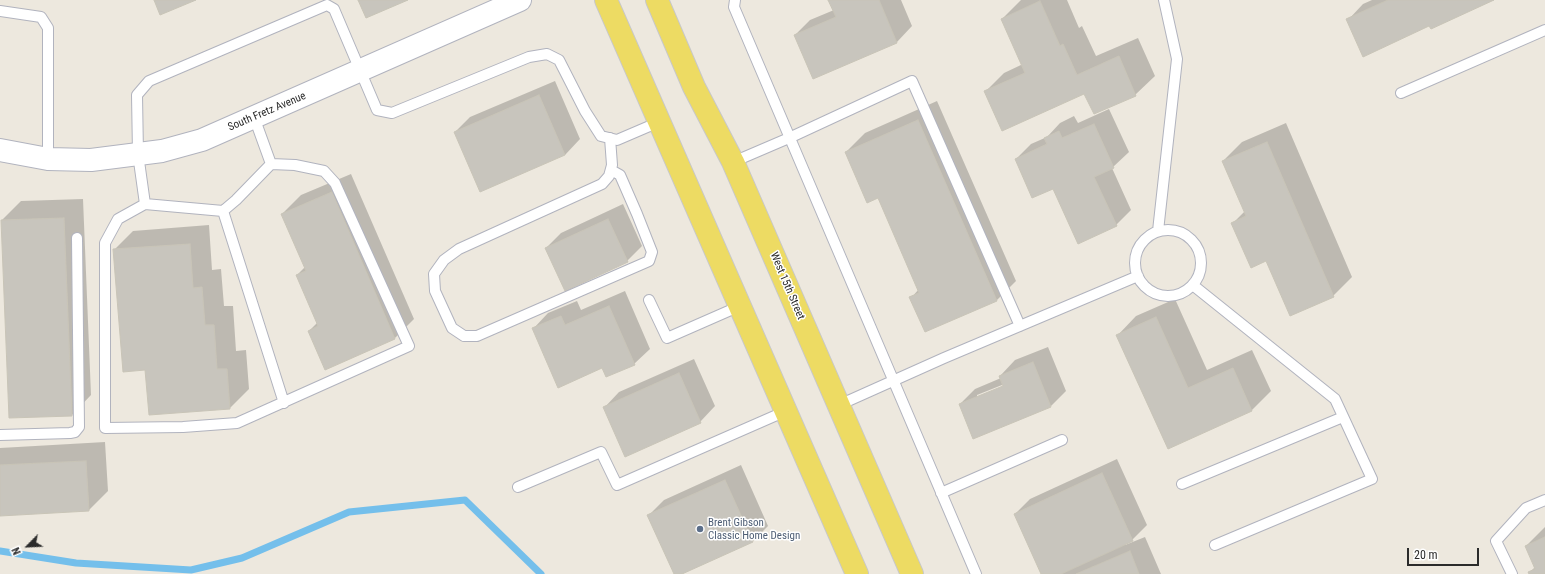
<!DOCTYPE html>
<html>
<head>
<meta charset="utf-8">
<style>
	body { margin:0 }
	#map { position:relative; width:1545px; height:574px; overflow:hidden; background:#ede8de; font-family:"Roboto Condensed",sans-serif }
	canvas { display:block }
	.north { position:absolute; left:8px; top:526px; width:40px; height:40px; -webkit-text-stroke:3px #fff; paint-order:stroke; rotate:246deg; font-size:11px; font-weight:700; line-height:16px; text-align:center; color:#2b2b2b }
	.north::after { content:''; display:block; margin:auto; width:14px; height:18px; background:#2b2b2b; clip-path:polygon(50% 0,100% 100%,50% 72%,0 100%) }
	.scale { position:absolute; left:1407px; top:548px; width:72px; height:18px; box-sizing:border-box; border:2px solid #2b2b2b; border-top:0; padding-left:5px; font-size:12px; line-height:14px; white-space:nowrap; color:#2b2b2b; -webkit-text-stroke:3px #fff; paint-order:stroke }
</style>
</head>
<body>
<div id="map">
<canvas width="1545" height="574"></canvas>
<div class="north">N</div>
<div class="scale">20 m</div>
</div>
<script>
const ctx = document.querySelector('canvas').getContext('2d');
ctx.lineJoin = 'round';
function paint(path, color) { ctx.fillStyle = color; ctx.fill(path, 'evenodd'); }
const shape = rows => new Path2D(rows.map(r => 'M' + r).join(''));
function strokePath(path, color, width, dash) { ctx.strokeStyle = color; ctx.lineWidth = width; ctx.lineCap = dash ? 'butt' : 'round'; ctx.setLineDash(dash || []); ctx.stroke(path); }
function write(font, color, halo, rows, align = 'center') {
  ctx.font = font + ' "Roboto Condensed",sans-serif'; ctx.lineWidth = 3; ctx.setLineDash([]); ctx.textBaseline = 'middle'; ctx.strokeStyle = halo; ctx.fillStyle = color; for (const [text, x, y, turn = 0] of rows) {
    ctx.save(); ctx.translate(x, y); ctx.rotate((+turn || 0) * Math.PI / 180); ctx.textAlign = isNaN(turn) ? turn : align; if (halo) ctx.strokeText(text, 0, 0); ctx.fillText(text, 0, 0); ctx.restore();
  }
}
paint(shape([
	[829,0,901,0,912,26,897,42,814,77,795,35,810,20,834,10],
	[1021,0,1067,0,1079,28,1082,26,1096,56,1138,38,1155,76,1135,95,1094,113,1085,93,985,92,1004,73,1023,64,1002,19],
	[1372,0,1492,0,1430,25,1348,20,1363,4],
	[555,81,580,139,565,155,455,132,470,117],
	[937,101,1016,281,997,300,926,331,911,298,919,289,879,197,846,152,865,133],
	[1109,109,1129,152,1112,168,1131,210,1116,225,1053,187,1016,159,1031,144,1047,137,1060,123,1074,116,1078,123],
	[1286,123,1352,277,1333,296,1233,223,1245,211,1223,161,1242,142],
	[351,174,414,319,395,338,325,368,309,331,317,323,297,275,305,267,282,214,301,195],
	[83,199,91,395,72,415,10,417,2,220,21,201],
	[623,204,642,246,627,261,546,248,561,233],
	[209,225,212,270,221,269,224,306,233,306,236,351,246,350,249,389,230,408,146,369,114,250,133,231],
	[625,291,650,349,634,364,603,367,533,329,548,313,577,301,581,310],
	[1175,299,1207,370,1252,350,1271,391,1252,410,1168,448,1117,336,1136,316],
	[1048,347,1066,391,1051,406,960,404,975,389,1001,378,1000,376,1015,360],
	[1007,383,1008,385,977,397,977,395],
	[694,359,715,406,700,422,604,408,619,392],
	[105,442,108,491,89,510,0,515,0,448],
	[1117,459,1147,525,1132,540,1124,544,1125,545,1145,537,1161,574,1042,574,1015,514,1030,499],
	[741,465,768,526,753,541,680,574,675,574,648,516,664,500],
	[1545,527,1545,574,1530,574,1530,572,1535,567,1526,546]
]), '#0003');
strokePath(shape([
	[0,551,76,563,191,570,242,558,349,512,465,500,541,574]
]), '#74bfeb', 7);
const building = shape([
	[154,0,196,0,160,15,154,0],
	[358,0,408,0,366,18,358,0],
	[828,0,879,0,897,43,813,79,794,35,836,17,828,0],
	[1388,0,1494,0,1431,29,1429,26,1363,57,1346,19,1388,0],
	[1040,1,1060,46,1063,44,1077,75,1119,56,1136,96,1094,114,1084,94,1002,131,984,91,1025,73,1001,19,1040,1],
	[539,95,565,155,480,192,454,132,539,95],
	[918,120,997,301,925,332,909,297,919,293,878,198,867,203,845,152,918,120],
	[1094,124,1114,168,1094,177,1117,226,1078,244,1053,189,1032,198,1015,159,1047,144,1044,138,1059,131,1062,138,1094,124],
	[1267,142,1334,297,1290,316,1266,261,1251,268,1231,223,1246,216,1222,161,1267,142],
	[332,192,395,339,325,370,308,331,318,326,296,275,306,271,281,214,332,192],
	[64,218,72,416,9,418,1,220,64,218],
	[608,219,628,262,565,291,545,248,608,219],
	[190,244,193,288,202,287,205,325,214,325,217,369,227,369,230,409,149,415,145,370,123,372,113,249,190,244],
	[609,306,635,365,606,377,602,368,558,388,532,328,561,316,565,325,609,306],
	[1156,317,1188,388,1233,368,1252,411,1168,449,1116,335,1156,317],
	[1033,362,1051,407,973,439,959,404,1003,386,999,376,1033,362],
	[679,373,701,423,625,457,603,407,679,373],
	[86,461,89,511,0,516,0,465,86,461],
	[1102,473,1133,541,1061,574,1041,574,1014,514,1102,473],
	[725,480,753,542,682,574,674,574,647,515,725,480],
	[1545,537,1545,574,1529,574,1528,572,1535,569,1525,546,1545,537],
	[1130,551,1139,574,1076,574,1130,551]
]);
paint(building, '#c8c5bd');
strokePath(building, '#c8c4b7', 1);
const lane = shape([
	[735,0,734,7,976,574],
	[0,11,41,17,48,28,48,159],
	[1401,93,1545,30],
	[254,117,271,164,295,165,324,171,335,183,409,346,237,423,183,427,105,428,105,243,118,219,145,204,138,154,137,95,149,81,327,5,334,9,377,110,392,113,529,57,547,54,559,60,585,111,601,136,617,140,659,122],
	[610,138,612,165,609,176,602,184,459,249,444,260,434,274,435,291,452,328,464,336,477,336,649,261,652,252,637,214,620,175,611,170],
	[733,162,789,138,912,81,1020,326],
	[145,204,223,211,236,200,271,164],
	[223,211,284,403],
	'1135 263a33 33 0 1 1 66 0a33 33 0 1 1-66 0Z',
	[1158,231,1177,59,1164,0],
	[1194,286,1335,399,1372,479,1215,545],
	[649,300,667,338,740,306],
	[839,405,944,358,1138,276],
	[0,435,70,433,75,432,79,427,77,238],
	[1182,484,1343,417],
	[518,487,601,452,617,485,786,411],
	[941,493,1062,440],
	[1512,574,1496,541,1526,508,1545,500]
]);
const secondary = shape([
	[0,150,48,159,91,160,162,151,202,140,520,0]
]);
const primary = shape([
	[606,0,857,574],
	[657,0,694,87,733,162,912,574]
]);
strokePath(lane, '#b1b3be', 12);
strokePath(secondary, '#b1b3be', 24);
strokePath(primary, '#c8c8c8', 24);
strokePath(lane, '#fff', 10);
strokePath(secondary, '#fff', 22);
strokePath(primary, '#eddb63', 22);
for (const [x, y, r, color] of [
	[700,529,4,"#5c6f8a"]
]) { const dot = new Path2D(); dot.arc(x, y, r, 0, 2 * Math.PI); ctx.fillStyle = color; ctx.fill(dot); strokePath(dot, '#fff', 1.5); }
write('11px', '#2b2b2b', '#fff', [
	["South Fretz Avenue",267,112,-23],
	["West 15th Street",787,286,67]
]);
write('11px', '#4e5e75', '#fff', [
	["Brent Gibson",708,523],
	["Classic Home Design",708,536]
], 'left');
</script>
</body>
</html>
